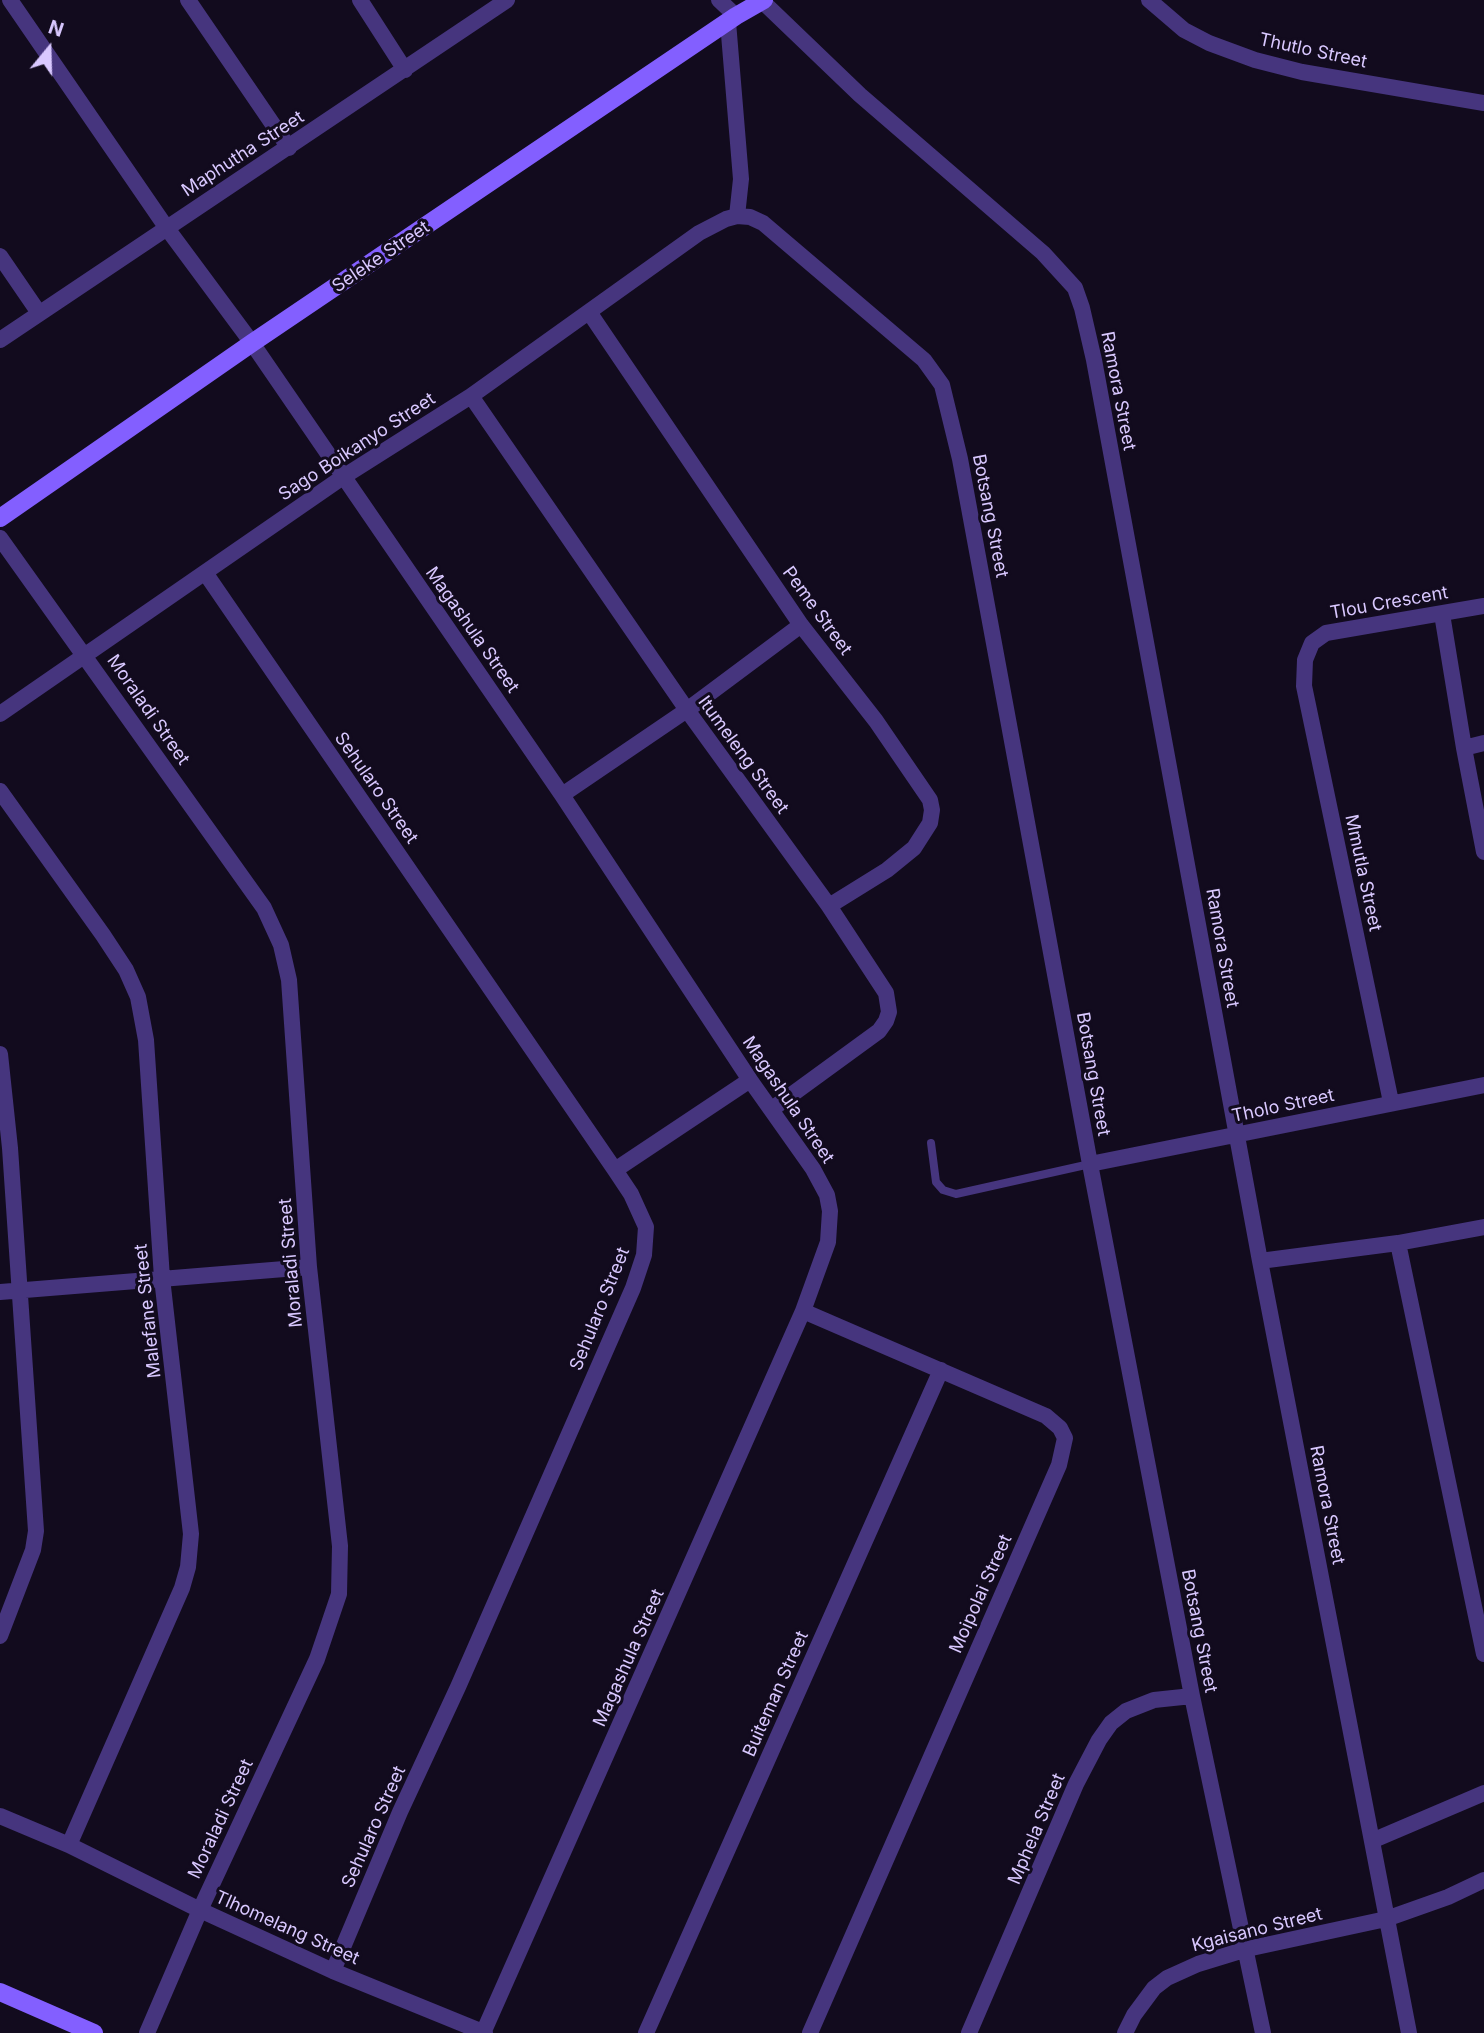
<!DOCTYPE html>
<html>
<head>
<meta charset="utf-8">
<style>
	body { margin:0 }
	#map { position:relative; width:1484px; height:2033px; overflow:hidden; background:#120b1e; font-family:Inter,sans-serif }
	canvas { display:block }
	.north { position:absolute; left:14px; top:14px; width:70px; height:70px; -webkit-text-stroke:5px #120b1e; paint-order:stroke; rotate:19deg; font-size:19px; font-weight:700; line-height:28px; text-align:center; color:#d9c8ff }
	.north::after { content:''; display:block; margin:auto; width:24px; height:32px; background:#d9c8ff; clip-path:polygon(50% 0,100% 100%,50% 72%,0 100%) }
</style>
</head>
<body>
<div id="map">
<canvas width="1484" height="2033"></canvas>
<div class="north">N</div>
</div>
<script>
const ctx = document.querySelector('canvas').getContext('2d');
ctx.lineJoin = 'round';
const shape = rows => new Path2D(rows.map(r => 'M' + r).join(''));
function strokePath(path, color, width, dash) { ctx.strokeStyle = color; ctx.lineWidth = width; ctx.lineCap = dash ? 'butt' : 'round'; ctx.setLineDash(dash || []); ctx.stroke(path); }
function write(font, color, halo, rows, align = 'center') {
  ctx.font = font + ' Inter,sans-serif'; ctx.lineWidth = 6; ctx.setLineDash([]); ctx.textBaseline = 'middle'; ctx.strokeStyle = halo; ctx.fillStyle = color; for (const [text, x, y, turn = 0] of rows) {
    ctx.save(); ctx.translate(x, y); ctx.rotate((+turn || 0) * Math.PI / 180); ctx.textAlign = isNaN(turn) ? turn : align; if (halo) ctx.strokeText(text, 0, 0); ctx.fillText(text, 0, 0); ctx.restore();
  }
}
strokePath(shape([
	[931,1143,936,1182,943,1190,956,1194,1090,1164]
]), '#46357e', 8);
strokePath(shape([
	[10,0,166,227,252,343,562,795,750,1080,813,1169,827,1195,830,1211,828,1242,803,1311,483,2033],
	[188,0,289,148],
	[360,0,405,70],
	[719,0,736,16],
	[1149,0,1184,30,1209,43,1255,60,1302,72,1484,103],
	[762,1,860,95,1043,253,1075,288,1082,308,1094,360,1260,1261,1409,2033],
	[728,22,741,179,737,216],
	[0,256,39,313],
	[589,312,801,625,876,721,930,800,932,810,930,823,914,848,887,870,829,906],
	[0,340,507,0],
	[471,396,687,710,829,906,886,993,889,1012,886,1021,879,1031,772,1109],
	[0,538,264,908,281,945,289,980,309,1267,340,1546,339,1594,317,1659,200,1910,147,2033],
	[206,574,615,1170,631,1194,646,1227,644,1255,633,1288,458,1687,400,1812,333,1971],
	[1442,614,1464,748,1484,852],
	[0,714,343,477,471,396,699,233,726,219,737,216,750,217,763,223,924,360,942,385,960,459,1090,1164,1192,1696,1263,2033],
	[1464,748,1484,743],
	[0,791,103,935,126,970,138,997,146,1040,162,1278,191,1534,188,1567,182,1588,69,1845],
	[562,795,687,710,801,625],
	[0,1054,10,1148,36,1531,33,1550,0,1636],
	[1391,1102,1304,686,1305,660,1312,643,1326,633,1484,606],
	[1090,1164,1484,1085],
	[615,1170,750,1080],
	[1398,1243,1484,1654],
	[1260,1261,1398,1243,1484,1227],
	[0,1292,309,1267],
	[803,1311,1046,1416,1060,1428,1065,1438,1059,1465,810,2033],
	[0,1816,69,1845,200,1910,333,1971,485,2033],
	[1374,1840,1484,1793],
	[646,2033,941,1370],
	[969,2033,1076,1784,1099,1740,1111,1723,1126,1711,1154,1700,1192,1696],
	[1125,2033,1134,2015,1154,1988,1167,1978,1198,1964,1247,1949,1386,1919,1448,1897,1484,1880]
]), '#46357e', 16);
strokePath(shape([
	[0,518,252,343,736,16,764,0],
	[0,1992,94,2033]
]), '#835fff', 18);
write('18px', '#d9c8ff', '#120b1e', [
	["Thutlo Street",1313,51,12],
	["Maphutha Street",243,154,-33],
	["Seleke Street",381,257,-34],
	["Ramora Street",1118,391,79],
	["Sago Boikanyo Street",357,447,-33],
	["Botsang Street",990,516,79],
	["Tlou Crescent",1389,603,-10],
	["Peme Street",817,611,54],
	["Magashula Street",472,630,55],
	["Moraladi Street",148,710,55],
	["Itumeleng Street",743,755,54],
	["Sehularo Street",376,788,55],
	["Mmutla Street",1363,873,78],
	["Ramora Street",1222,948,80],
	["Botsang Street",1093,1074,80],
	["Magashula Street",788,1100,56],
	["Tholo Street",1283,1106,-12],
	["Moraladi Street",291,1263,-95],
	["Sehularo Street",600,1309,-68],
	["Malefane Street",148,1311,-96],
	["Ramora Street",1327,1505,79],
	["Moipolai Street",981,1594,-66],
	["Botsang Street",1199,1631,79],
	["Magashula Street",629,1658,-66],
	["Buiteman Street",776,1694,-66],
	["Moraladi Street",221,1819,-65],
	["Sehularo Street",374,1827,-66],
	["Mphela Street",1037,1829,-67],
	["Tlhomelang Street",287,1928,24],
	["Kgaisano Street",1257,1930,-14]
]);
</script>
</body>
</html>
